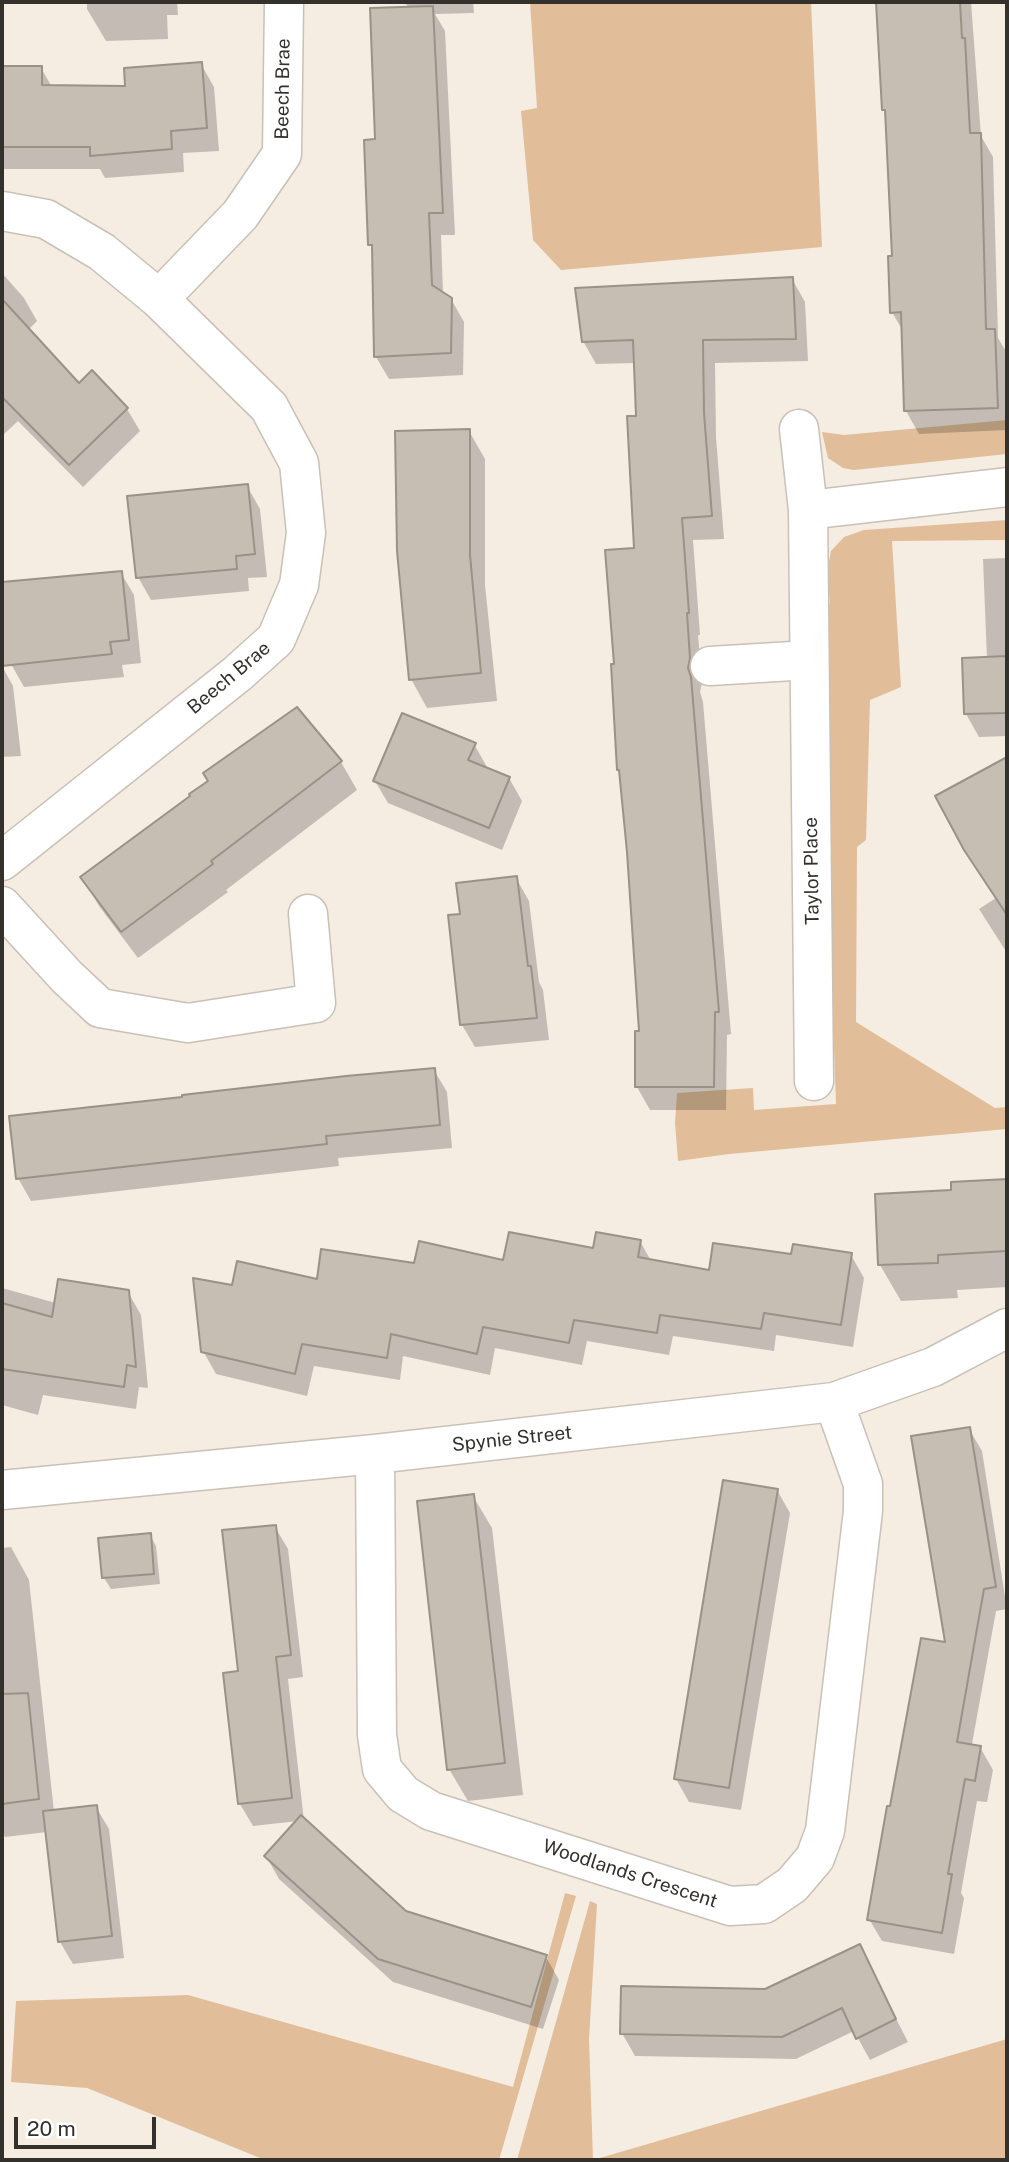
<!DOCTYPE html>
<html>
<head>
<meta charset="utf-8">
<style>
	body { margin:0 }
	#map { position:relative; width:1009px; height:2162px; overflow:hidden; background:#f5ece2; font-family:"Public Sans",sans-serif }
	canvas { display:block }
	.frame { position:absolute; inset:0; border:4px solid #34312d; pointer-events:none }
	.scale { position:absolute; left:14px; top:2117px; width:142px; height:32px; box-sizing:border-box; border:4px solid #34312d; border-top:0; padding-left:9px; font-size:21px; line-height:24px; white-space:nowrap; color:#34312d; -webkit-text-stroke:5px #fff; paint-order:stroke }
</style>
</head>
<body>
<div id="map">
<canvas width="1009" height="2162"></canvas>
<div class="frame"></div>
<div class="scale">20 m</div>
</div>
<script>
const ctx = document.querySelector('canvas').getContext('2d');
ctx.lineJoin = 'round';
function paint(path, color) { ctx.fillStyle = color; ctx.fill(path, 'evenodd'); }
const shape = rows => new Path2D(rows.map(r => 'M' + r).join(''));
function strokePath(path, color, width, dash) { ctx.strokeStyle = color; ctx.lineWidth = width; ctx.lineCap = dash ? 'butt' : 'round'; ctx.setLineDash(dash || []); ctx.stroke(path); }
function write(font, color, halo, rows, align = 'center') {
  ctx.font = font + ' "Public Sans",sans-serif'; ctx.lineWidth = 7; ctx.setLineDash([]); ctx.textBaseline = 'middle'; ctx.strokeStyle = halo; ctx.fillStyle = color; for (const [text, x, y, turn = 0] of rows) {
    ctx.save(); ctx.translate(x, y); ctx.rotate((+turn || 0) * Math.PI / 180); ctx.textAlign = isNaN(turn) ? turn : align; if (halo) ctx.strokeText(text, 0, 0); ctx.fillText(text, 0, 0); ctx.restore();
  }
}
paint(shape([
	[530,2,811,2,822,247,561,270,533,240,521,111,537,108],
	[1007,420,1007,454,854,470,843,468,828,458,822,432,844,435],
	[1007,520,1007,540,892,541,901,687,870,700,866,840,857,847,856,1022,995,1108,1007,1107,1007,1129,729,1154,678,1161,675,1123,677,1093,753,1088,754,1110,836,1104,818,606,830,604,827,572,831,551,844,537,864,530],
	[565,1893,576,1896,499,2160,265,2160,87,2088,11,2082,16,2001,188,1995,513,2087],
	[590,1901,597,1904,589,2039,593,2160,517,2160],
	[1007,2039,1007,2160,593,2160]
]), '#e1be99');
paint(shape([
	[87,2,177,2,178,15,167,15,168,39,106,41,87,9],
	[405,2,473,2,474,13,435,14,445,31,455,235,441,235,443,294,451,299,464,322,463,375,389,379,376,357,373,250,370,244,377,141,409,9],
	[875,2,971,2,981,136,993,157,998,338,1007,353,1007,430,919,434,906,411,904,333,892,312,894,257,887,115,884,110,879,11],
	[201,64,214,87,219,151,183,153,184,172,105,178,100,169,2,169,2,68,41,68,52,87,127,88],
	[2,273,24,298,37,321,27,331,79,386,127,409,140,431,83,487,18,421,2,436],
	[792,279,805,302,808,361,715,363,716,437,724,539,693,540,700,635,698,635,702,682,700,692,703,702,731,1034,727,1035,726,1110,650,1110,637,1087,641,1032,621,775,618,770,616,666,636,549,638,417,636,363,596,364,583,341],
	[469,431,485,459,485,585,497,701,427,708,411,679],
	[247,486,260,509,267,577,248,578,249,591,151,600,138,577],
	[1007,558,1007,736,979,737,966,714,964,659,987,659,983,559],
	[121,573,134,595,141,663,122,665,124,677,24,687,11,664],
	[2,666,13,686,21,756,2,757],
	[297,710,341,762,357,790,226,890,228,892,138,958,99,906,83,878,210,782],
	[474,744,487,767,486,769,509,778,522,801,502,850,388,803,375,781],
	[1007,759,1007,953,979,909,996,898,937,796],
	[516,878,529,901,539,982,543,990,549,1040,475,1047,462,1025,462,915],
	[434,1070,447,1092,452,1148,338,1158,339,1166,31,1201,18,1178],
	[1007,1181,1007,1287,957,1290,958,1298,901,1301,880,1265,877,1196,953,1192,953,1184],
	[640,1241,651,1261,711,1272,793,1256,851,1255,864,1278,853,1347,776,1335,774,1351,673,1336,669,1355,587,1341,582,1365,495,1348,490,1375,403,1356,400,1380,314,1366,307,1396,216,1374,203,1351,233,1288,318,1281,415,1265,505,1262,594,1251],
	[2,1288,56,1303,128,1292,141,1315,148,1388,139,1387,136,1409,43,1395,38,1415,2,1405],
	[969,1429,982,1451,1007,1609,996,1611,972,1744,980,1747,993,1770,987,1802,977,1801,961,1893,964,1898,954,1954,882,1941,869,1919,891,1808,947,1644],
	[777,1490,790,1513,741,1810,689,1802,676,1779],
	[473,1496,492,1528,523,1795,468,1801,449,1769],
	[275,1527,288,1549,303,1677,288,1679,304,1821,405,1912,546,1957,559,1980,543,2029,393,1982,279,1879,266,1856,298,1821,253,1826,240,1804,240,1673],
	[150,1535,156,1546,160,1584,111,1589,104,1578],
	[11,1547,29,1580,54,1812,96,1807,109,1829,124,1958,73,1964,60,1942,47,1832,5,1837,2,1831,2,1548],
	[859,1946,908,2042,870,2060,854,2031,796,2059,635,2056,622,2033,766,1990]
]), '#0003');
const building = shape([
	[876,2,960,2,962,38,965,38,970,133,981,133,986,329,995,329,998,408,904,411,901,312,890,313,888,256,892,256,885,110,882,110,876,2],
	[433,6,443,213,429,213,432,285,452,298,451,353,374,357,372,245,368,245,364,140,375,139,370,8,433,6],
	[202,62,207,128,171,131,172,149,90,156,90,147,2,147,2,66,42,66,42,85,125,86,124,68,202,62],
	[793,277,796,339,703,340,704,413,712,516,682,518,689,613,687,613,690,658,688,668,691,677,719,1012,715,1012,714,1087,635,1087,635,1031,639,1031,627,852,619,770,617,770,611,664,614,664,605,550,634,548,627,416,636,416,633,340,582,342,575,288,793,277],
	[2,299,79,383,92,370,128,408,69,465,2,397,2,299],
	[470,429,470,555,481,673,409,680,397,551,395,431,470,429],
	[248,484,255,554,236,556,237,569,136,578,127,496,248,484],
	[122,571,129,640,110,642,112,654,2,666,2,582,122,571],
	[1007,656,1007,713,964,714,962,658,1007,656],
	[297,707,342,761,211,861,213,864,121,932,80,877,190,796,189,794,208,781,203,773,297,707],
	[402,713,476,743,468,760,510,777,489,828,373,781,402,713],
	[1007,757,1007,915,964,850,935,796,1007,757],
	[517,876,528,966,531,966,537,1018,460,1025,448,915,460,914,456,883,517,876],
	[435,1068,440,1125,326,1136,327,1144,16,1179,9,1116,182,1097,182,1095,346,1076,435,1068],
	[1007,1179,1007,1251,938,1255,938,1263,878,1265,875,1194,951,1190,951,1182,1007,1179],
	[509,1232,593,1248,596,1232,641,1240,638,1257,709,1270,713,1243,791,1254,793,1244,852,1253,841,1325,764,1313,761,1329,660,1315,657,1333,574,1320,569,1343,483,1327,477,1354,391,1334,387,1358,302,1344,295,1374,201,1352,193,1278,232,1285,237,1261,317,1279,321,1249,414,1263,419,1241,503,1260,509,1232],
	[58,1279,129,1290,136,1367,127,1365,124,1387,2,1369,2,1303,52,1317,58,1279],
	[970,1427,996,1587,984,1589,957,1742,981,1746,975,1781,965,1779,948,1874,952,1874,942,1933,867,1920,887,1806,890,1806,921,1638,945,1642,911,1436,970,1427],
	[723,1480,778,1489,729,1788,674,1779,723,1480],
	[474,1494,505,1763,447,1770,417,1501,474,1494],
	[276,1525,291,1655,276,1657,292,1798,238,1804,223,1673,238,1671,222,1530,276,1525],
	[151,1533,154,1574,102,1578,98,1538,151,1533],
	[28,1693,39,1799,2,1804,2,1694,28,1693],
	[97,1805,112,1936,58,1942,43,1811,97,1805],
	[301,1815,406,1911,547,1955,531,2007,378,1959,264,1856,301,1815],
	[860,1944,896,2019,856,2039,842,2008,782,2037,620,2034,621,1986,765,1989,860,1944]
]);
paint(building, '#c6bdb3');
strokePath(building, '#9a9188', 2);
const minor = shape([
	[2,211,46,219,102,252,159,299,269,407,299,463,306,533,299,585,276,639,237,674,2,861],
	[159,299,240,215,282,154,284,2],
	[799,429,808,510],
	[710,666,809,660],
	[2,906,67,977,100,1008,188,1023,316,1003,308,914],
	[814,1081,808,510,1007,487],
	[375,1454,377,1735,382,1769,403,1794,431,1811,730,1906,764,1904,792,1885,815,1858,825,1831,863,1511,863,1484,834,1402],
	[2,1490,375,1454,834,1402,933,1367,1007,1328]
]);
strokePath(minor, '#c9c0b6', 41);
strokePath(minor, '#fff', 38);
write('19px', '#34312d', '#fff', [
	["Beech Brae",283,89,-89],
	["Beech Brae",229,678,-40],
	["Taylor Place",812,871,-91],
	["Spynie Street",512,1439,-6],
	["Woodlands Crescent",630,1874,18]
]);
</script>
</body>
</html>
